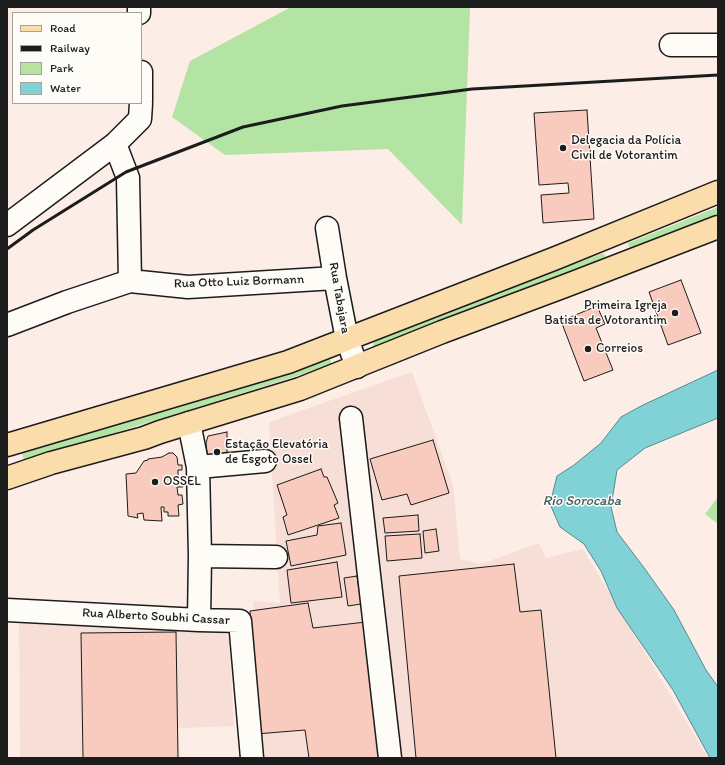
<!DOCTYPE html>
<html>
<head>
<meta charset="utf-8">
<style>
	body { margin:0 }
	#map { position:relative; width:725px; height:765px; overflow:hidden; background:#fcede6; font-family:Itim,sans-serif }
	canvas { display:block }
	.frame { position:absolute; inset:0; border:8px solid #1c1c1c; pointer-events:none }
	.legend { position:absolute; left:12px; top:12px; width:130px; height:92px; box-sizing:border-box; background:#fdfcf7; border:1px solid #a3a29f; margin:0; padding:5px 7px; list-style:none; font-size:12px; color:#1c1c1c }
	.legend li { display:flex; align-items:center; gap:8px; height:20px }
	.legend b { width:20px; border:1px solid #a3a29f }
</style>
</head>
<body>
<div id="map">
<canvas width="725" height="765"></canvas>
<div class="frame"></div>
<ul class="legend">
<li><b style="height:5px;background:#faddab"></b>Road</li>
<li><b style="height:5px;background:#1c1c1c"></b>Railway</li>
<li><b style="height:11px;background:#b3e4a4"></b>Park</li>
<li><b style="height:11px;background:#80d2d6"></b>Water</li>
</ul>
</div>
<script>
const ctx = document.querySelector('canvas').getContext('2d');
ctx.lineJoin = 'round';
function paint(path, color) { ctx.fillStyle = color; ctx.fill(path, 'evenodd'); }
const shape = rows => new Path2D(rows.map(r => 'M' + r).join(''));
function strokePath(path, color, width, dash) { ctx.strokeStyle = color; ctx.lineWidth = width; ctx.lineCap = dash ? 'butt' : 'round'; ctx.setLineDash(dash || []); ctx.stroke(path); }
function write(font, color, halo, rows, align = 'center') {
  ctx.font = font + ' Itim,sans-serif'; ctx.lineWidth = 3; ctx.setLineDash([]); ctx.textBaseline = 'middle'; ctx.strokeStyle = halo; ctx.fillStyle = color; for (const [text, x, y, turn = 0] of rows) {
    ctx.save(); ctx.translate(x, y); ctx.rotate((+turn || 0) * Math.PI / 180); ctx.textAlign = isNaN(turn) ? turn : align; if (halo) ctx.strokeText(text, 0, 0); ctx.fillText(text, 0, 0); ctx.restore();
  }
}
paint(shape([
	[412,372,453,485,460,559,481,564,539,543,546,558,583,549,708,758,263,758,253,601,280,603,269,422],
	[19,622,216,631,226,634,229,639,234,726,178,728,180,758,20,758]
]), '#f7ded6');
paint(shape([
	[291,7,470,7,462,225,388,149,225,155,172,117,190,61],
	[718,207,718,219,632,249,629,247,628,243,631,242],
	[601,254,604,254,605,256,605,259,376,349,373,345,374,341,376,338],
	[327,359,330,359,331,361,331,364,329,366,24,461,22,453],
	[718,497,718,524,705,514]
]), '#b3e4a4');
const water = shape([
	[718,370,718,418,645,448,617,470,611,507,617,532,645,569,674,610,706,670,718,687,718,758,710,758,673,690,617,608,601,571,584,544,560,527,550,504,557,476,574,465,601,443,621,417,643,405,718,370]
]);
paint(water, '#80d2d6');
strokePath(water, '#58898c', 1);
const building = shape([
	[587,110,594,219,543,223,541,195,569,193,568,183,539,185,534,113,587,110],
	[681,280,701,333,668,345,649,292,681,280],
	[597,306,605,324,596,328,613,370,584,381,561,321,597,306],
	[227,432,227,460,208,462,206,443,208,436,227,432],
	[433,440,449,493,411,505,407,494,382,500,370,459,433,440],
	[169,453,173,453,177,457,178,465,182,465,182,470,178,470,178,477,183,477,183,487,177,487,178,495,182,495,183,504,178,505,179,516,168,516,168,512,164,512,164,507,161,507,162,521,144,520,143,513,137,514,138,518,128,516,126,474,136,473,144,461,148,460,148,459,162,457,169,453],
	[321,469,324,477,327,477,338,503,334,505,339,518,288,535,283,517,287,515,277,485,321,469],
	[418,515,419,531,385,533,383,518,418,515],
	[341,523,346,555,291,566,286,541,317,535,318,526,341,523],
	[436,529,439,551,425,553,423,531,436,529],
	[420,534,422,558,387,561,385,536,420,534],
	[337,562,342,597,291,603,287,570,337,562],
	[514,564,520,612,541,610,556,758,416,758,399,576,514,564],
	[357,576,361,604,348,606,344,578,357,576],
	[308,603,313,628,366,622,381,758,309,758,305,730,256,734,250,611,308,603],
	[176,632,178,758,83,758,81,633,176,632]
]);
paint(building, '#f9cabe');
strokePath(building, '#1c1c1c', 1);
const minor = shape([
	[139,7,139,13],
	[671,45,718,45],
	[141,72,141,100],
	[115,144,128,178,130,281],
	[7,225,115,144,140,119,141,103],
	[327,228,335,278,347,339,357,367],
	[7,325,67,302,130,281,188,287,335,278],
	[351,418,390,758],
	[189,423,198,467,200,556,199,620],
	[198,467,265,461],
	[200,556,276,557],
	[7,610,199,620,240,621,252,758]
]);
const major = shape([
	[7,445,288,362,556,258,718,192],
	[7,478,51,463,144,438,160,432,189,423,300,389,442,332,565,286,718,227]
]);
strokePath(minor, '#1c1c1c', 25);
strokePath(major, '#1c1c1c', 25);
strokePath(minor, '#fdfcf7', 22);
strokePath(major, '#faddab', 22);
strokePath(shape([
	[7,249,33,230,126,172,243,127,342,106,472,89,718,75]
]), '#1c1c1c', 3);
for (const [x, y, r, color] of [
	[563,148,4,"#1c1c1c"],
	[675,313,4,"#1c1c1c"],
	[588,349,4,"#1c1c1c"],
	[217,452,4,"#1c1c1c"],
	[155,482,4,"#1c1c1c"]
]) { const dot = new Path2D(); dot.arc(x, y, r, 0, 2 * Math.PI); ctx.fillStyle = color; ctx.fill(dot); strokePath(dot, '#fdfcf7', 1.5); }
write('13px', '#1c1c1c', '#fdfcf7', [
	["Delegacia da Polícia",571,141],
	["Civil de Votorantim",571,156],
	["Primeira Igreja",667,306,"right"],
	["Batista de Votorantim",667,321,"right"],
	["Correios",596,349],
	["Estação Elevatória",225,445],
	["de Esgoto Ossel",225,460],
	["OSSEL",163,482]
], 'left');
write('13px', '#1c1c1c', '#fdfcf7', [
	["Rua Otto Luiz Bormann",239,282,-2],
	["Rua Tabajara",339,298,80],
	["Rua Alberto Soubhi Cassar",156,617,3]
]);
write('italic 14px', '#3f5c5d', '#fdfcf7', [
	["Rio Sorocaba",582,501]
]);
</script>
</body>
</html>
